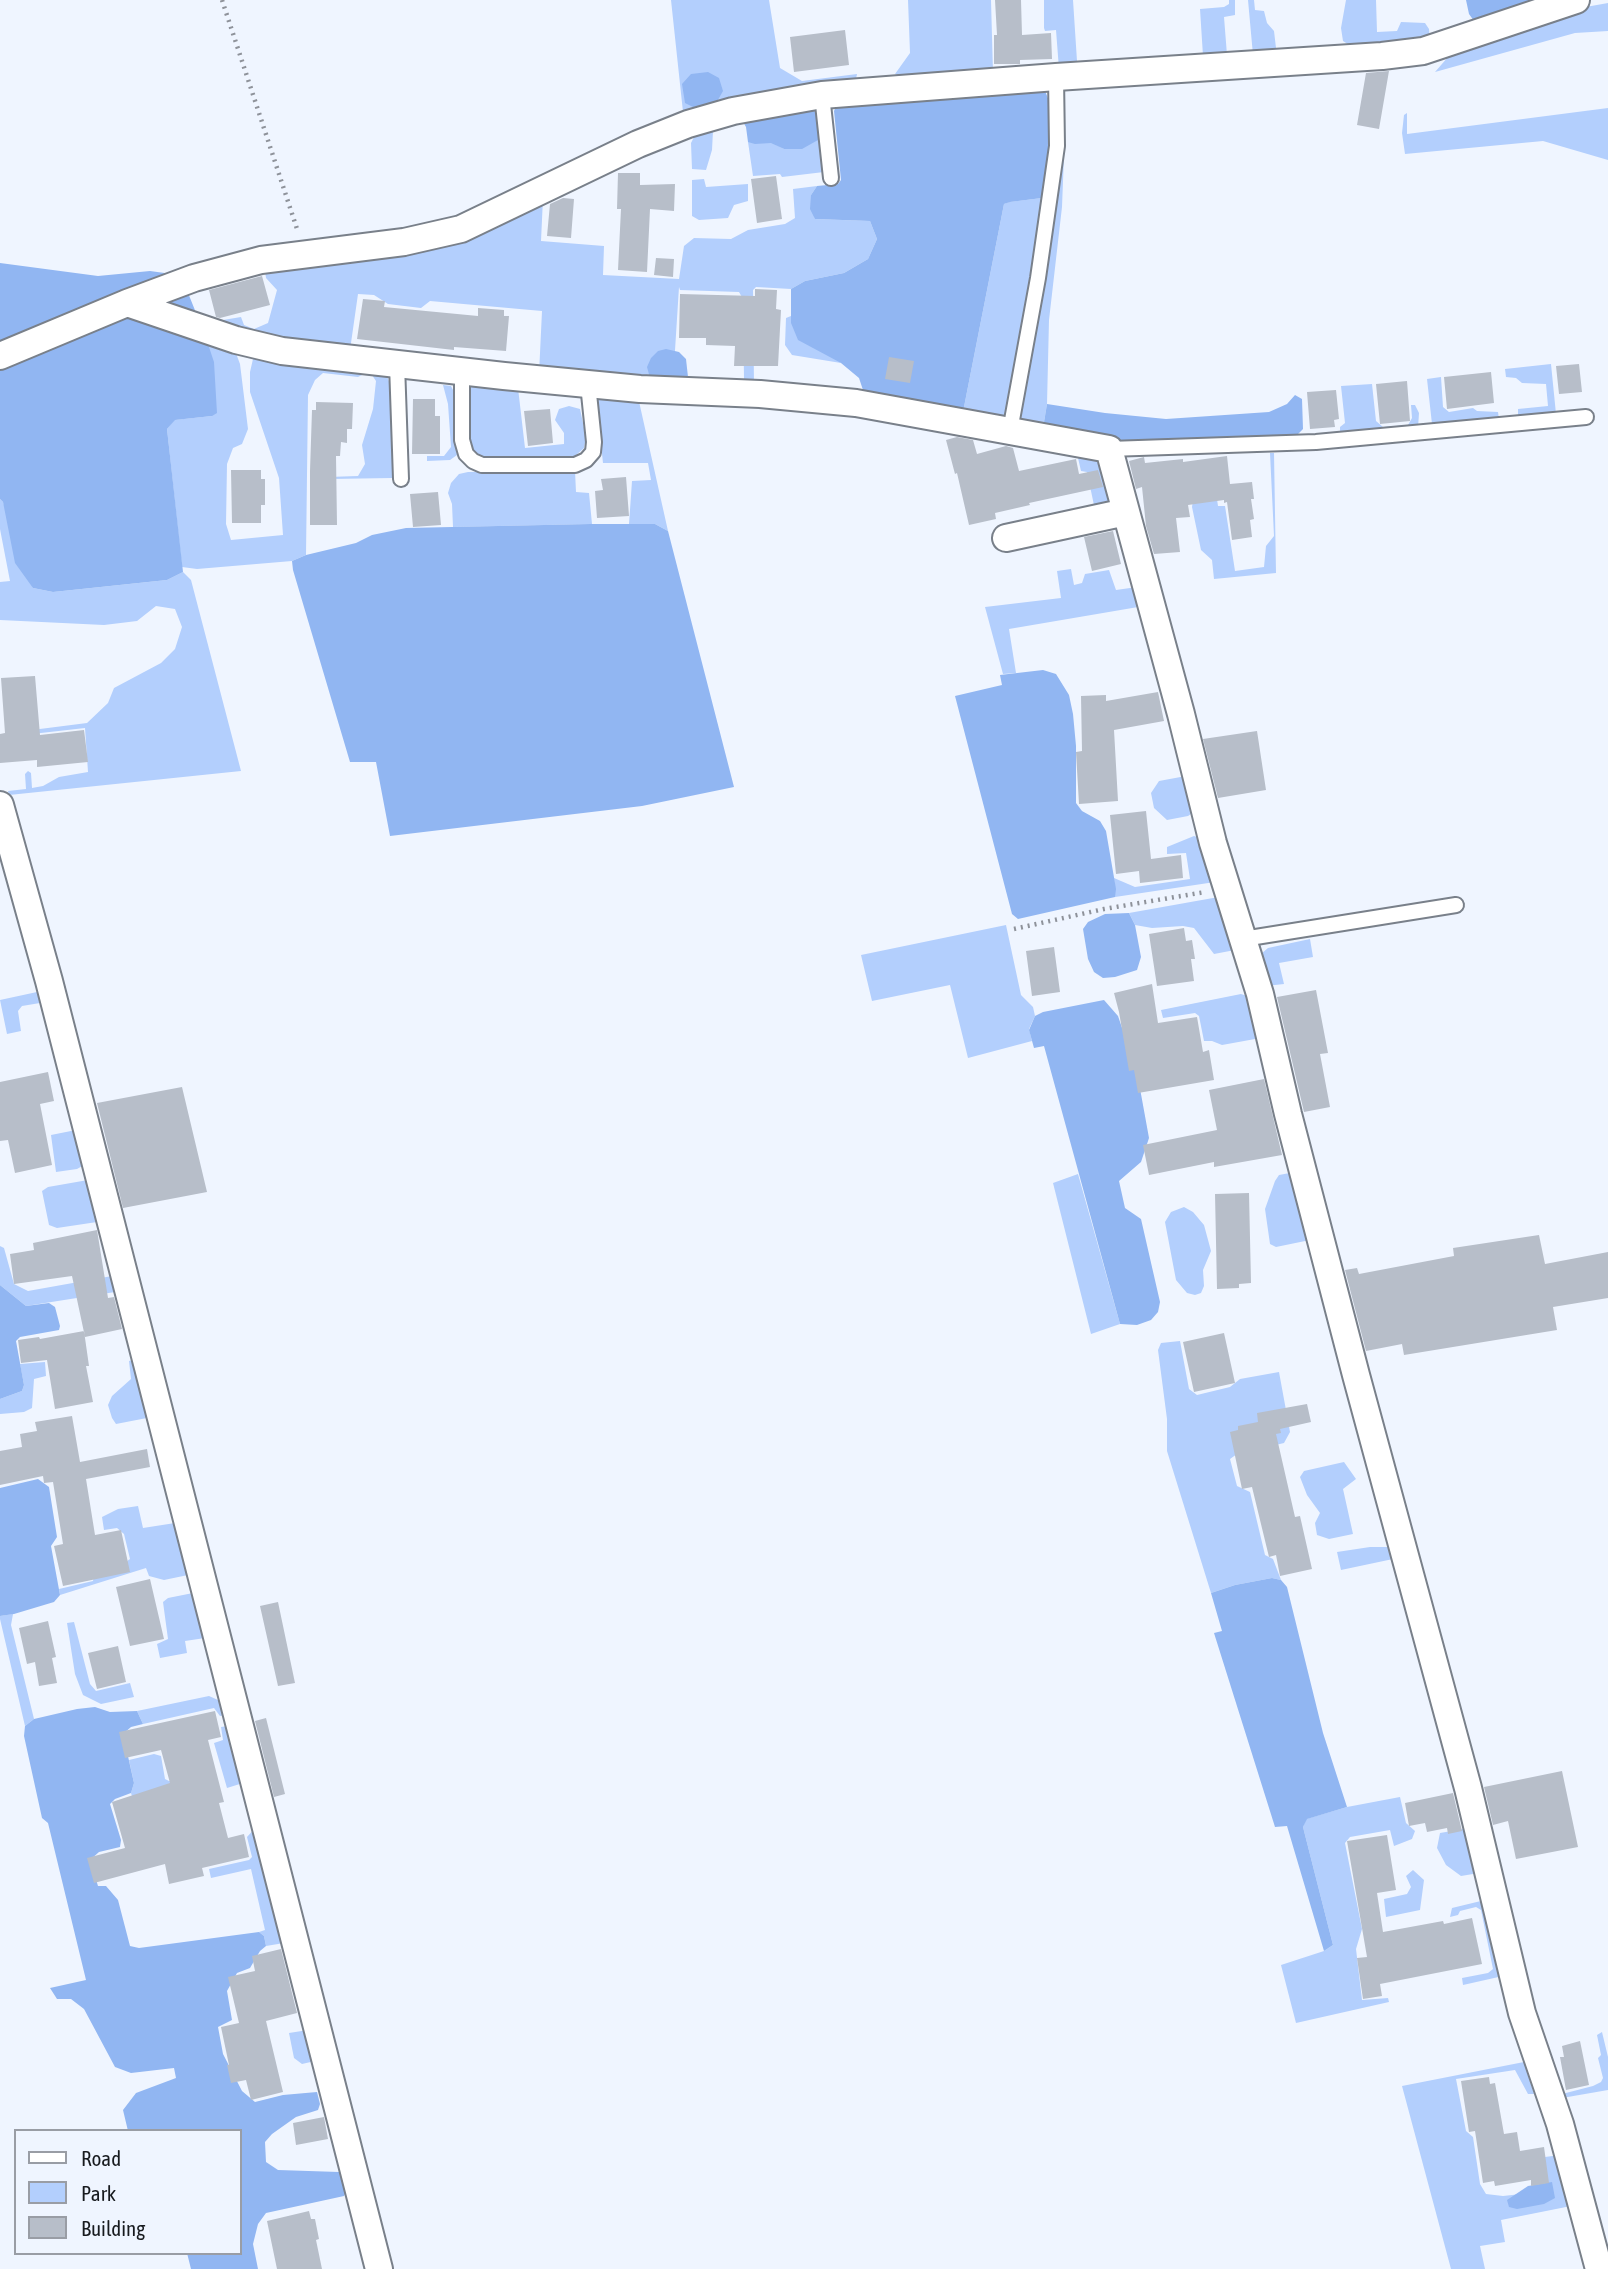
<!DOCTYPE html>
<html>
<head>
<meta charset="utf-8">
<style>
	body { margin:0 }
	#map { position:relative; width:1608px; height:2269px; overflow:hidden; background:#eff5ff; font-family:"Asap Condensed",sans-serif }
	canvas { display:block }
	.legend { position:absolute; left:14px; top:2129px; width:228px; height:126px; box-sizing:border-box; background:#eff5ff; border:2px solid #999da5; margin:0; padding:9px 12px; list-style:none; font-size:21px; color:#171a1e }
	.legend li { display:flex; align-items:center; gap:14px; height:35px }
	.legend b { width:35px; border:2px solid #999da5 }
</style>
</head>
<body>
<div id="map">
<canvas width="1608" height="2269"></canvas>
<ul class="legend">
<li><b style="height:9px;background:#fff"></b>Road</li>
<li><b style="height:19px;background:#b3cffd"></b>Park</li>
<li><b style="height:19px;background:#b7bec9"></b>Building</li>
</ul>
</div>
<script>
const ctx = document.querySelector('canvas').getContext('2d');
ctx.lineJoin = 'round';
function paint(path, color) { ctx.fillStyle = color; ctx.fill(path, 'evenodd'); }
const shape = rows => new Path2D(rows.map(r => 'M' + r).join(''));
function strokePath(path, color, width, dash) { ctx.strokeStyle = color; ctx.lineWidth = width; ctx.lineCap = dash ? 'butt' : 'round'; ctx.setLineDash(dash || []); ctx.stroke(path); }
paint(shape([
	[671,0,769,0,780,68,802,81,857,74,856,79,809,86,683,112],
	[908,0,991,0,993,73,906,79,895,74,910,53],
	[1044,0,1073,0,1077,61,1081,68,1059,69,1056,30,1045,31,1044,28],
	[1229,0,1235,0,1235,15,1224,17,1227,55,1203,56,1200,9,1224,7,1229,4],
	[1248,0,1254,0,1255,10,1264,11,1267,23,1274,31,1276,48,1270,55,1253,55],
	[1346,0,1376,0,1377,32,1397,31,1401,22,1425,23,1429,29,1430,42,1354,48,1343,41,1341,28],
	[1608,3,1608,31,1575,33,1435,72,1455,49,1569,10],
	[1608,108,1608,160,1543,141,1405,154,1402,133,1404,115,1407,113,1407,134],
	[708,128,713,131,712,150,706,170,692,169,691,143,696,133],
	[820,130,824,172,782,177,780,174,753,176,748,142,771,142,784,149],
	[1064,155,1062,207,1049,320,1047,404,1043,428,1024,426,1021,419],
	[704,179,706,187,748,184,748,201,734,205,728,218,699,220,692,216,692,180],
	[817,186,811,195,815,219,870,221,877,239,868,259,844,273,805,281,791,289,756,287,753,290,754,387,734,385,734,379,744,379,743,299,739,292,680,290,679,287,673,382,539,374,542,311,430,301,421,308,388,304,374,295,358,294,350,350,273,340,211,322,241,317,244,325,254,329,268,323,277,290,266,278,265,271,543,198,541,241,604,246,603,275,679,279,684,246,694,238,731,239,748,230,785,224,795,218,793,189],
	[1042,198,1033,281,1006,416,998,420,963,412,1004,204,1009,202],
	[791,316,792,323,841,363,792,355,785,345,786,318],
	[205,335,234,348,240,364,248,429,242,444,233,448,227,464,226,524,231,540,283,535,279,478,250,392,250,372,253,359,261,354,362,371,362,375,358,377,323,373,315,380,308,395,306,555,292,561,197,569,182,567,167,429,174,420,212,416],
	[1551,364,1556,414,1518,417,1518,409,1548,406,1546,384,1522,383,1516,378,1506,377,1505,369],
	[374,371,381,371,387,376,391,387,395,473,392,478,330,479,328,477,358,476,365,464,362,445,373,409,376,381,372,375],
	[1441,377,1443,407,1449,412,1473,408,1477,411,1498,412,1499,419,1432,424,1427,379],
	[472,383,518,388,525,448,564,444,564,433,555,420,559,409,569,406,580,409,586,437,584,448,575,456,484,459,475,454,469,447,467,387],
	[1372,384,1376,421,1383,427,1408,425,1412,418,1411,405,1415,405,1419,413,1418,428,1340,433,1340,427,1345,423,1341,386],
	[443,385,451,386,454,392,457,455,450,460,427,461,427,456,444,456,451,447,448,404],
	[601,394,638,397,668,531,655,524,629,524,632,481,651,480,648,463,603,463,596,398],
	[1043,445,1098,456,1116,505,1095,510,1087,472,1081,471,1078,458,1045,451],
	[1270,453,1274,453,1276,573,1214,579,1212,560,1201,550,1192,507,1195,486,1214,479,1218,506,1225,506,1235,571,1264,567,1266,546,1274,536],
	[575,471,576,492,589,493,592,524,453,527,452,504,448,493,451,483,459,474,468,472],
	[0,499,3,502,33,588,53,592,167,580,183,572,191,580,241,771,9,795,8,791,26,789,25,774,28,771,31,773,32,788,43,786,59,777,88,772,85,728,32,734,32,730,87,723,108,703,114,688,161,663,175,649,182,627,175,609,156,606,137,621,104,625,0,620,0,582,10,581,0,529],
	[1071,569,1074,585,1082,583,1085,574,1109,570,1116,590,1137,587,1144,606,1009,629,1016,673,1003,674,985,607,1061,598,1057,571],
	[1186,776,1195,811,1188,816,1167,820,1154,808,1151,793,1159,781],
	[1194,836,1206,840,1215,882,1115,897,1114,878,1135,887,1190,879,1186,853,1167,854,1167,847],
	[1213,898,1221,898,1235,950,1214,954,1194,928,1183,926,1152,928,1135,925,1129,913],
	[1006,925,1021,995,1033,1007,1035,1016,1029,1029,1032,1041,968,1058,950,985,872,1001,861,955],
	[1310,939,1313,957,1279,963,1284,984,1266,986,1261,954,1268,948],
	[37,992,40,1003,22,1006,18,1011,21,1031,7,1034,0,1000],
	[1241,994,1250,997,1259,1034,1255,1039,1222,1045,1212,1041,1204,1041,1199,1016,1195,1013,1163,1018,1161,1010],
	[76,1130,84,1165,77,1169,56,1172,51,1135],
	[1295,1172,1310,1240,1276,1247,1270,1244,1265,1209,1275,1181,1279,1175],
	[1078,1174,1120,1324,1091,1334,1053,1183],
	[88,1180,97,1222,57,1228,49,1225,42,1191,48,1187],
	[1184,1207,1193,1212,1204,1225,1211,1251,1203,1270,1204,1286,1201,1293,1195,1295,1187,1293,1176,1280,1165,1222,1171,1212],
	[0,1246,4,1248,14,1284,28,1291,112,1276,115,1292,26,1306,0,1285],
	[1180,1341,1189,1389,1197,1395,1230,1387,1240,1379,1279,1372,1290,1432,1284,1443,1237,1454,1230,1459,1237,1486,1250,1492,1265,1555,1273,1559,1281,1580,1272,1578,1235,1585,1211,1593,1167,1451,1167,1419,1158,1350,1161,1343],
	[133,1360,152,1417,116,1424,112,1418,108,1405,112,1396,131,1379,129,1361],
	[45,1362,46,1376,34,1379,32,1408,24,1412,0,1414,0,1399,22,1391,24,1385,20,1364],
	[1344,1462,1356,1479,1343,1489,1353,1534,1329,1539,1317,1535,1315,1523,1320,1513,1307,1495,1300,1477,1304,1471],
	[138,1506,143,1528,175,1523,188,1575,164,1580,149,1576,146,1568,60,1595,59,1589,93,1581,95,1570,123,1564,130,1559,124,1534,117,1528,104,1530,102,1517,118,1509],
	[1370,1547,1389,1547,1393,1559,1341,1570,1337,1552],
	[193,1593,205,1638,185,1641,187,1653,160,1658,157,1644,168,1639,163,1602,168,1598],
	[13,1614,11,1625,34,1719,25,1726,0,1619,0,1616],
	[74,1622,90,1684,96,1691,130,1683,134,1697,101,1704,83,1695,75,1674,67,1623],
	[209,1696,218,1700,224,1707,226,1715,220,1716,214,1708,143,1724,137,1711],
	[228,1726,243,1783,227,1788,214,1743,223,1740,221,1727],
	[154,1754,161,1756,165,1779,169,1781,175,1780,140,1824,131,1793,134,1783,129,1760],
	[1400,1797,1406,1823,1415,1831,1412,1839,1394,1846,1390,1830,1350,1837,1345,1843,1362,1929,1356,1949,1362,2000,1388,1998,1389,2002,1296,2023,1281,1965,1324,1951,1333,1945,1303,1827,1306,1819,1347,1807],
	[257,1826,284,1943,266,1946,264,1936,259,1932,265,1930,251,1869,211,1878,209,1869,249,1860,252,1857,247,1837],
	[1469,1828,1479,1873,1461,1876,1446,1865,1437,1848,1440,1833],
	[1413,1870,1424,1880,1420,1910,1386,1917,1384,1899,1407,1894,1411,1887,1406,1876],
	[1485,1900,1503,1976,1463,1985,1462,1978,1488,1973,1493,1969,1481,1910,1476,1907,1460,1911,1458,1915,1450,1917,1452,1908],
	[308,2030,315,2061,302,2064,294,2058,289,2033],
	[1602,2032,1608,2057,1608,2090,1562,2098,1562,2094,1593,2086,1601,2082,1603,2078,1598,2058,1601,2055,1597,2035],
	[1524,2062,1534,2094,1528,2094,1515,2070,1456,2079,1466,2131,1473,2137,1480,2184,1486,2194,1503,2196,1521,2194,1531,2188,1545,2157,1560,2155,1571,2206,1501,2220,1505,2242,1480,2246,1485,2269,1451,2269,1402,2086]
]), '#b3cffd');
paint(shape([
	[1466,0,1566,0,1474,21,1469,14],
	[708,72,719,78,723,91,715,105,705,109,695,108,685,103,682,84,691,74],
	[1045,91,1050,103,1051,134,1042,198,1010,202,1004,204,963,412,864,393,859,378,841,363,798,340,791,323,791,289,805,281,844,273,868,259,877,239,870,221,815,219,810,209,811,195,817,186,838,184,841,180,834,111,838,102],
	[805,105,816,112,820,130,818,140,802,149,784,149,771,143,755,144,748,142,746,127,742,120],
	[0,263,98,276,150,271,172,274,186,288,205,335,214,362,217,413,212,416,175,420,167,429,183,572,167,580,53,592,33,588,15,563,3,502,0,499],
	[666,349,679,352,686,359,688,377,684,381,650,378,647,367,651,358,658,351],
	[1295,395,1302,399,1303,429,1294,438,1111,444,1043,428,1047,404,1105,413,1166,419,1269,412,1287,404],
	[590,524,655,524,668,531,734,787,642,806,390,836,376,762,350,762,293,570,292,561,306,555,356,543,372,535,406,528],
	[1043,670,1056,674,1069,695,1073,714,1076,746,1076,803,1082,811,1100,821,1106,831,1116,889,1115,897,1018,919,1012,914,955,696,1002,685,1000,675],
	[1129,913,1135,925,1141,957,1137,970,1115,977,1103,978,1094,972,1088,959,1083,929,1088,922,1105,914],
	[1104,1000,1118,1016,1137,1072,1149,1138,1141,1162,1119,1181,1125,1208,1141,1219,1160,1302,1158,1312,1151,1320,1137,1325,1120,1324,1044,1046,1034,1048,1029,1030,1035,1016,1043,1012],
	[0,1285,26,1306,49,1303,55,1307,60,1326,59,1330,20,1337,16,1341,24,1385,22,1391,0,1399],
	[38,1479,49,1487,57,1537,51,1546,60,1595,54,1602,14,1614,0,1616,0,1488],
	[1272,1578,1281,1580,1287,1587,1323,1733,1347,1807,1307,1819,1303,1827,1333,1945,1324,1951,1287,1826,1275,1827,1214,1633,1222,1631,1211,1593,1235,1585],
	[95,1707,110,1712,137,1711,143,1724,131,1727,123,1734,134,1783,131,1793,115,1799,110,1804,121,1840,120,1847,99,1852,90,1860,98,1886,106,1886,118,1900,130,1946,139,1948,259,1932,264,1936,266,1946,260,1951,250,1968,237,1973,227,1991,232,2020,218,2027,223,2054,242,2091,255,2102,283,2095,317,2092,320,2104,318,2110,296,2117,272,2134,265,2142,266,2162,278,2170,339,2172,345,2176,348,2188,344,2196,266,2213,258,2224,253,2244,258,2269,191,2269,187,2253,240,2253,240,2131,128,2131,123,2110,136,2093,176,2078,174,2068,131,2073,115,2067,84,2009,71,1999,57,1999,50,1988,86,1980,48,1823,42,1818,24,1736,25,1726,34,1719,77,1709],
	[1552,2182,1555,2198,1544,2204,1517,2209,1509,2207,1507,2200,1528,2186]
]), '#91b6f2');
paint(shape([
	[995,0,1021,0,1022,35,1051,33,1052,59,1020,60,1020,64,994,64,994,35,997,35],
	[845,30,849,65,794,72,790,37],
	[1389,71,1379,129,1357,125,1366,73],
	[618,173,640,173,640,185,675,184,674,211,650,209,647,272,618,270,621,209,617,209],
	[776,176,782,219,757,223,751,179],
	[563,198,574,199,571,238,547,236,550,204],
	[656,258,674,259,673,277,654,275],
	[262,276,270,305,220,318,216,317,209,290],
	[755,289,777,290,776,309,781,310,778,366,734,366,735,346,706,345,706,338,679,338,680,294,755,296],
	[363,299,385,301,384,307,478,316,478,308,504,310,504,316,509,316,506,351,454,347,454,350,357,339],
	[889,357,914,361,910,383,885,379],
	[1579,364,1582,392,1559,394,1556,366],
	[1491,372,1494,403,1447,409,1444,377],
	[1407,381,1410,421,1380,424,1376,384],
	[1336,390,1339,419,1334,420,1335,427,1310,429,1307,392],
	[413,399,435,399,435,416,440,416,440,454,412,454],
	[316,402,353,403,352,429,347,429,347,443,341,442,340,456,336,456,337,525,310,525,310,471,312,410,316,410],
	[550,409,553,443,528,446,524,411],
	[957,437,973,440,977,454,1006,446,1013,448,1019,471,1076,459,1079,474,1098,470,1103,487,1029,503,1030,505,995,513,996,519,969,525,957,473,955,474,946,440],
	[1227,456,1230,484,1252,482,1254,499,1251,499,1254,519,1250,520,1252,537,1232,540,1227,502,1224,503,1224,500,1188,505,1190,517,1176,518,1180,552,1154,554,1146,526,1142,487,1136,489,1129,461,1144,457,1145,463,1183,459,1183,462],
	[231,470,261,470,261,479,265,479,265,505,261,505,261,523,232,523],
	[626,477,629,516,597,518,595,491,603,490,601,479],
	[438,492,441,525,413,527,410,494],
	[1113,531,1121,564,1092,571,1084,537],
	[35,676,40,735,84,730,88,762,37,767,37,760,0,763,0,734,5,733,1,678],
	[1158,692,1164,721,1114,730,1118,801,1079,804,1076,752,1082,751,1081,696,1106,695,1106,701],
	[1257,731,1266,790,1218,798,1203,739],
	[1146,811,1151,859,1181,855,1183,878,1140,883,1139,871,1116,874,1110,815],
	[1184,928,1186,941,1192,940,1195,959,1191,959,1194,981,1157,986,1149,934],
	[1054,947,1060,992,1032,996,1026,951],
	[1152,984,1158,1023,1197,1017,1203,1052,1209,1050,1214,1080,1138,1093,1134,1070,1129,1071,1119,1012,1114,993],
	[1316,990,1328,1053,1320,1054,1330,1107,1304,1112,1277,997],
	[48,1072,54,1101,40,1104,52,1165,15,1173,8,1140,0,1141,0,1082],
	[1264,1079,1282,1155,1214,1167,1214,1162,1149,1175,1143,1145,1217,1130,1209,1090],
	[182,1087,207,1192,123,1208,97,1103],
	[1249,1193,1251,1283,1239,1284,1239,1288,1217,1289,1215,1194],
	[97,1230,108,1298,114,1297,122,1329,85,1337,72,1276,14,1284,10,1254,34,1250,33,1243],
	[1539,1235,1545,1264,1608,1252,1608,1298,1553,1307,1557,1330,1404,1355,1402,1344,1366,1351,1345,1270,1357,1268,1359,1274,1454,1256,1453,1248],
	[84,1331,89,1366,86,1366,93,1402,55,1409,47,1360,21,1363,18,1340,39,1337,40,1339],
	[1224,1333,1235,1383,1194,1392,1183,1342],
	[1307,1404,1311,1422,1280,1429,1281,1433,1276,1434,1295,1517,1300,1516,1312,1569,1280,1576,1276,1555,1269,1557,1252,1487,1242,1489,1230,1432,1238,1430,1238,1426,1258,1422,1257,1413],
	[72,1416,80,1462,147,1449,150,1467,86,1479,95,1535,121,1530,130,1572,63,1586,54,1546,63,1544,53,1482,44,1483,43,1476,0,1485,0,1451,22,1447,20,1434,37,1431,35,1422],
	[150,1579,164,1639,130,1646,116,1587],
	[278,1602,295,1683,278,1686,260,1606],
	[48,1621,56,1657,52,1658,57,1683,39,1686,35,1662,27,1664,19,1628],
	[118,1646,126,1682,97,1689,88,1653],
	[215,1711,221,1737,208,1740,224,1802,219,1803,228,1838,244,1834,249,1857,202,1868,204,1876,169,1884,165,1864,94,1883,87,1858,125,1848,112,1802,170,1783,161,1750,125,1758,119,1732],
	[266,1718,285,1794,274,1797,255,1721],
	[1562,1771,1578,1847,1516,1859,1508,1821,1493,1825,1484,1787],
	[1453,1793,1462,1831,1448,1834,1447,1828,1427,1832,1425,1823,1409,1826,1405,1803],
	[1387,1835,1396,1890,1377,1893,1383,1932,1443,1921,1444,1924,1472,1918,1482,1964,1380,1984,1382,1996,1363,1999,1357,1958,1367,1957,1347,1841],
	[281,1949,297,2013,266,2021,283,2092,251,2100,246,2080,231,2083,227,2065,229,2065,221,2027,239,2023,228,1977,255,1971,252,1956],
	[1580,2041,1589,2085,1566,2090,1560,2057,1564,2057,1562,2046],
	[1489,2077,1490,2084,1495,2083,1504,2134,1517,2132,1520,2151,1544,2147,1549,2183,1531,2186,1531,2180,1495,2186,1494,2181,1483,2183,1475,2131,1469,2132,1461,2081],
	[324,2117,328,2139,296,2145,293,2123],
	[309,2211,311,2219,315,2219,319,2239,316,2240,322,2269,277,2269,267,2221]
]), '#b7bec9');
const lane = shape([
	[822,95,831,178],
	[397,364,401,479],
	[462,371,462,440,466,454,473,461,482,465,575,465,586,460,593,452,594,442,588,384],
	[1010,431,1038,278,1057,146,1056,77],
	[1109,449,1316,442,1586,417],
	[1243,939,1456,905]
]);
const street = shape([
	[127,303,236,340,282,351,504,376,640,389,760,394,856,403,1109,449,1181,714,1213,843,1260,994,1288,1114,1356,1375,1468,1788,1522,2013,1560,2124,1599,2269],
	[0,356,127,303,194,278,261,260,404,242,461,229,638,144,688,124,733,111,822,95,1056,77,1382,56,1423,51,1576,0],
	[1006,538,1126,512],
	[0,805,49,981,379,2269]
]);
strokePath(lane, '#79808a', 18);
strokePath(street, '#79808a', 30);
strokePath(shape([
	[222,0,298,232],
	[1014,929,1104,909,1205,892]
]), '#8e929a', 4.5, [2, 5]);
strokePath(lane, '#fff', 14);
strokePath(street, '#fff', 26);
</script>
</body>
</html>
